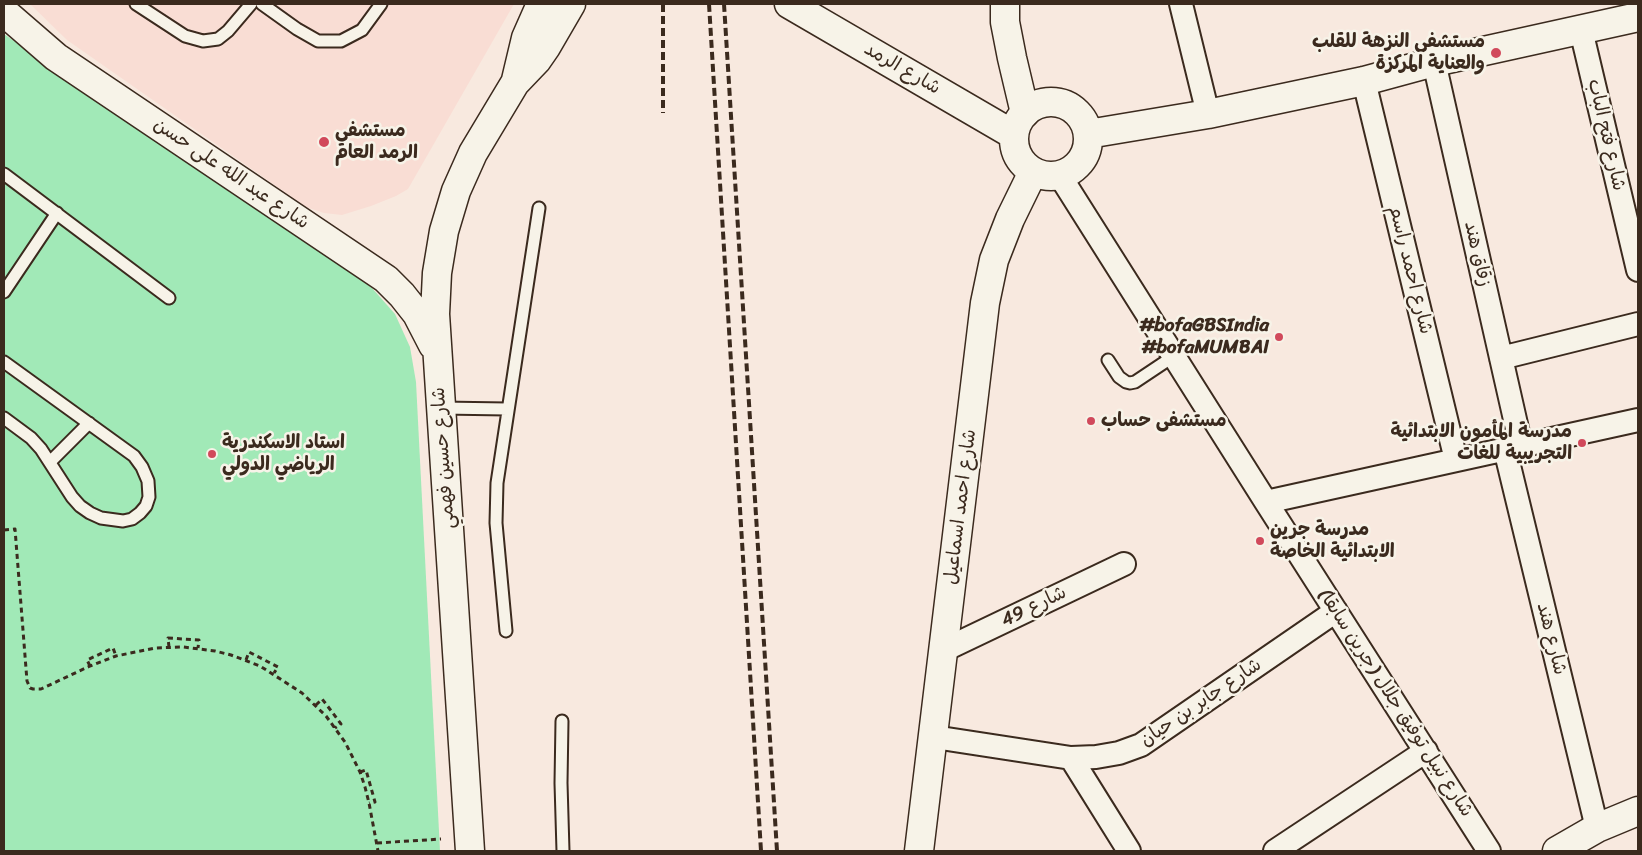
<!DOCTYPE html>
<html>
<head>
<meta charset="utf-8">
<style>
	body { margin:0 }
	#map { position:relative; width:1642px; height:855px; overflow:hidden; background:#f8e9df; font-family:Sriracha,sans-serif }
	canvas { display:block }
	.frame { position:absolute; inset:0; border:5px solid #3b2a1e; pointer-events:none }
</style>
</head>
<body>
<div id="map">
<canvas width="1642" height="855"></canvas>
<div class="frame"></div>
</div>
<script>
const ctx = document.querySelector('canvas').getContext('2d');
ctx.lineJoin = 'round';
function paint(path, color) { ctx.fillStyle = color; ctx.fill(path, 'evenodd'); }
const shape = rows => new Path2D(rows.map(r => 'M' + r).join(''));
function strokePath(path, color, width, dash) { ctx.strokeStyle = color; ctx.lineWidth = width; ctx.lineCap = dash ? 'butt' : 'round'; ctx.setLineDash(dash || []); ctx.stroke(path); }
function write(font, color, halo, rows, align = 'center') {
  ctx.font = font + ' Sriracha,"Playpen Sans Arabic",sans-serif'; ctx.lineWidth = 5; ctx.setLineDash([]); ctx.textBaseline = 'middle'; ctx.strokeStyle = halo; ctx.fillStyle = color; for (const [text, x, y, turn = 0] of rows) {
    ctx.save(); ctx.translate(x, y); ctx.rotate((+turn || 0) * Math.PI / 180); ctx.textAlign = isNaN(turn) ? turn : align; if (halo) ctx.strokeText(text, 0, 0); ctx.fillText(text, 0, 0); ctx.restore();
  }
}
paint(shape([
	[30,4,514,4,408,189,396,196,371,206,342,215,324,213,306,207,67,40]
]), '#f9ddd4');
paint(shape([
	[4,34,357,277,372,288,395,314,410,347,416,382,440,851,4,851]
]), '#a1e9b7');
const service = shape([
	[136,4,185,36,203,41,218,39,228,31,251,4],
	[262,4,297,29,318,41,341,41,362,30,381,4],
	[4,174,169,298],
	[4,292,57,213],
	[1108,360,1119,377,1126,382,1130,383,1135,382,1174,356],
	[4,362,134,456,142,467,148,481,149,497,146,506,140,513,132,519,123,521,101,518,90,513,80,506,72,497,41,449,31,438,4,418],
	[441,408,507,409],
	[50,462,89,423],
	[506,631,496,523,497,483,539,208],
	[562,721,561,783,563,851]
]);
const minor = shape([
	[1181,4,1208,114],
	[1581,30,1638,270],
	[1434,62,1521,446],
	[1364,81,1456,460],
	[1060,176,1266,502,1489,851],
	[1501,358,1638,324],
	[1505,449,1597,828],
	[1266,502,1638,420],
	[944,650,1124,564],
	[934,737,1071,758,1096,757,1119,753,1141,745,1336,611],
	[1071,758,1129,851],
	[1275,851,1426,751]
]);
const tertiary = shape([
	[1005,4,1005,22,1012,58,1025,113],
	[919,851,985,303,994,260,1010,219,1033,172],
	[1557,851,1597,828,1638,811]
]);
const secondary = shape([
	[789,4,1014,135],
	[4,12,56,57,386,279,402,295,417,314,433,345],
	[516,80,526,38,541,4],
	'1014 139a37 37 0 1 1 74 0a37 37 0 1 1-74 0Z',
	[1088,134,1208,114,1364,81,1434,62,1638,17],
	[470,851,435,314,437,273,444,231,456,191,473,153,515,83,537,60,546,47,571,4]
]);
strokePath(service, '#3b2a1e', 15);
strokePath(minor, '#3b2a1e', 26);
strokePath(tertiary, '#3b2a1e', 31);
strokePath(secondary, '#3b2a1e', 31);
strokePath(shape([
	[4,530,15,529,27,681,30,688,33,689,41,689,90,666,116,656,155,648,183,647,215,651,231,655,260,666,302,693,326,716,345,742,360,772,365,787,369,803,378,851],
	[169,647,168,638,199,640,198,648],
	[246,660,249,652,278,667,274,673],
	[90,666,87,660,113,648,116,656],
	[316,705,322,699,326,704,341,724,335,728],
	[360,772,366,770,375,802,369,803],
	[377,843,441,839]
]), '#3b2a1e', 3, [5, 4]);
strokePath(service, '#f7f3e8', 11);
strokePath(minor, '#f7f3e8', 22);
strokePath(tertiary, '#f7f3e8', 28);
strokePath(secondary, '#f7f3e8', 28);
strokePath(shape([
	[663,4,663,113],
	[709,4,761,851],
	[724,4,777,851]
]), '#3b2a1e', 4, [8, 4]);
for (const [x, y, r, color] of [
	[1496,53,6,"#d1495b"],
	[324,142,6,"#d1495b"],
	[1279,337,5,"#d1495b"],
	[1091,421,5,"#d1495b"],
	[1582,443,5,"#d1495b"],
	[212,454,5,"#d1495b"],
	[1260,541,5,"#d1495b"]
]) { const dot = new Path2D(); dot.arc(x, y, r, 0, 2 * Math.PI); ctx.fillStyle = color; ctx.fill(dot); strokePath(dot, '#f7f3e8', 2); }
write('bold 19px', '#3b2a1e', '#f7f3e8', [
	["مستشفى النزهة للقلب",1485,42,"right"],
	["والعناية المركزة",1485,64,"right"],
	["مستشفي",335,131],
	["الرمد العام",335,153],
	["#bofaGBSIndia",1269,326,"right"],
	["#bofaMUMBAI",1269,348,"right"],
	["مستشفى حساب",1101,421],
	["مدرسة المأمون الابتدائية",1572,432,"right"],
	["التجريبية للغات",1572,454,"right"],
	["استاد الاسكندرية",222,443],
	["الرياضي الدولي",222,465],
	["مدرسة جرين",1270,530],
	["الابتدائية الخاصة",1270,552]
], 'left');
write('19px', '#3b2a1e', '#f7f3e8', [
	["شارع الرمد",902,69,30],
	["شارع فتح الباب",1606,135,77],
	["شارع عبد الله على حسن",231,174,34],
	["زقاق هند",1477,254,77],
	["شارع احمد راسم",1410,270,76],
	["شارع حسين فهمي",444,458,-94],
	["شارع احمد اسماعيل",961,507,-83],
	["شارع 49",1034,607,-26],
	["شارع هند",1551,639,76],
	["شارع جابر بن حيان",1201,703,-34],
	["شارع نبيل توفيق جلال (جرين سابقا)",1395,703,57]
]);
</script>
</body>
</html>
